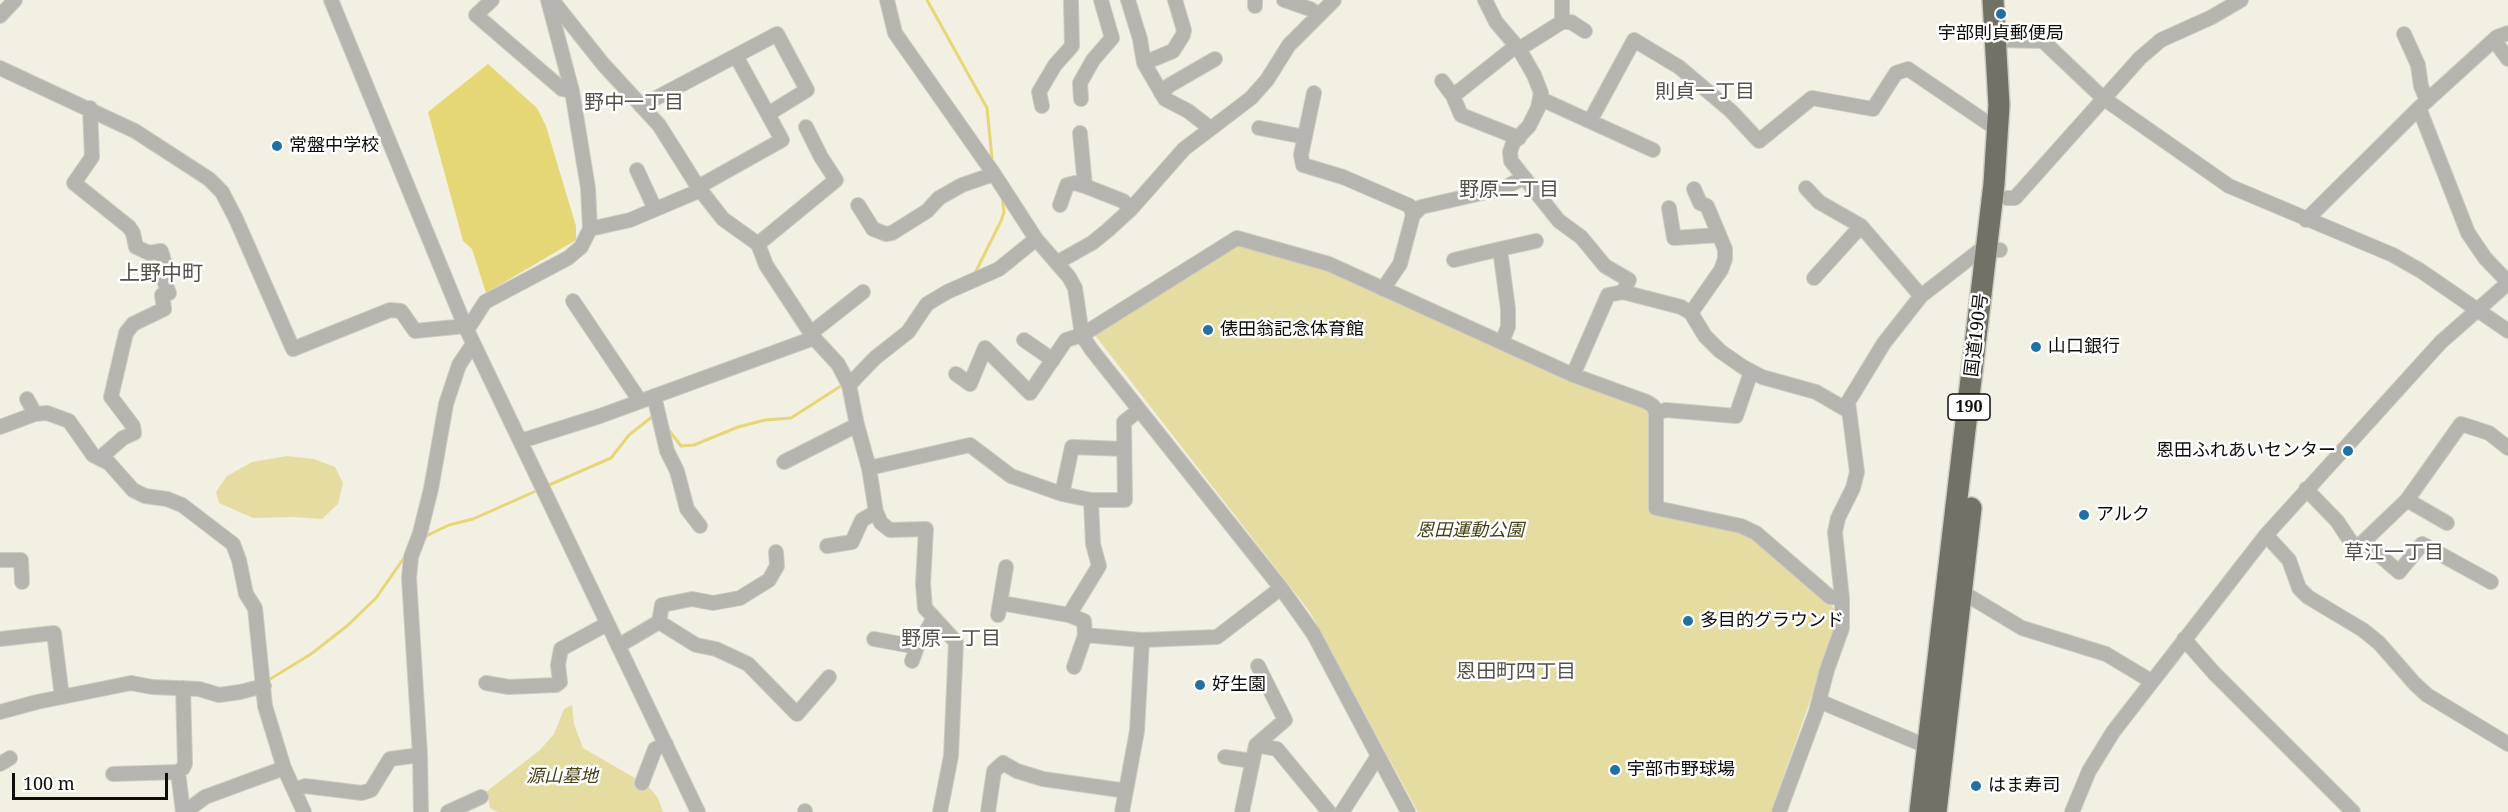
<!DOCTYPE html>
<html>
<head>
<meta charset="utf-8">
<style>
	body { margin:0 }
	#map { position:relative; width:2508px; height:812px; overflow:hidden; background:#f1f0e3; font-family:"Noto Serif",serif }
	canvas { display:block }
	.scale { position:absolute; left:12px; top:773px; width:156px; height:27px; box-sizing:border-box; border:3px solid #0e0d09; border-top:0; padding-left:8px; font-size:18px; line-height:21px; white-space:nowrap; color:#0e0d09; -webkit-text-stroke:4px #fff; paint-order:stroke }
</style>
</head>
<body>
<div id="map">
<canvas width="2508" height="812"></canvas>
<div class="scale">100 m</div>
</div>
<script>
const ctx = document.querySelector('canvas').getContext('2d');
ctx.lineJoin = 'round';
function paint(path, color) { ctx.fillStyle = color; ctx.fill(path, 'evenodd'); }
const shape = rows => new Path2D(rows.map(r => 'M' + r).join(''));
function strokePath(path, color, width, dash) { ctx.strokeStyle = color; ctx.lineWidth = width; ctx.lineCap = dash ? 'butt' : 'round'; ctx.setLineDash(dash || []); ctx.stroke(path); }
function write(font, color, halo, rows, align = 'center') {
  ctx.font = font + ' "Noto Serif","Noto Sans JP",serif'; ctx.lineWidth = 5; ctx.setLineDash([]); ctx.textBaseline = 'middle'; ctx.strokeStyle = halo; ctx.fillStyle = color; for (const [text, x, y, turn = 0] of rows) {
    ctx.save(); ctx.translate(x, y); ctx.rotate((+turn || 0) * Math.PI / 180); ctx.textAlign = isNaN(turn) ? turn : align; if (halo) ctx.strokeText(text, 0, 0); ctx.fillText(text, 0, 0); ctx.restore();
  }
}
paint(shape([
	[1237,243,1320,267,1642,406,1650,417,1649,510,1738,529,1755,538,1830,602,1839,619,1771,812,1418,812,1310,612,1094,334],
	[287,456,314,459,335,467,343,483,338,504,322,519,293,517,253,518,219,503,216,492,227,476,252,462],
	[572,705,574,724,583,748,647,785,658,798,663,812,498,812,490,808,487,791,540,750,554,734,564,709]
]), '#e5dca2');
paint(shape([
	[488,64,537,108,546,126,576,226,576,240,486,293,472,249,463,241,428,112]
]), '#e6d776');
strokePath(shape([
	[927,0,987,108,992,158],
	[974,275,1001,221,1004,212,1002,196],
	[668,429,681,446,694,445,738,427,765,420,791,418,844,384],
	[549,485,611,458,629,435,653,416],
	[424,537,449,525,473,519,536,491],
	[267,681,311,654,347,626,376,598,406,555]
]), '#e6d776', 3);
const minor = shape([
	[331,0,465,326,698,812],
	[492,0,476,15,562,89,572,91],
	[552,0,603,64,659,125,698,187,723,219,758,244,766,265,814,338,838,364,849,385,857,425,869,468,876,512,881,523,890,530,926,529,923,584,925,608,956,642,951,756,940,812],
	[887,0,895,33,994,174,1036,239,1069,277,1075,288,1082,335,1091,349,1281,588,1313,633,1408,812],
	[1128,0,1140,39,1144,63,1165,99,1188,111,1210,128],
	[1255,0,1255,6],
	[1284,0,1310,9,1319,15],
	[1485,0,1496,22,1519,49,1534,75,1541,93,1538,108,1529,126,1513,143,1510,152,1511,161,1559,221,1581,237,1605,266,1629,280,1623,292],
	[1562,0,1562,22],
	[0,16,15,0],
	[2404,34,2418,65,2421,86,2427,101],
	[1997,40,2043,41,2103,98,2229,186,2393,255,2421,271,2508,331],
	[2494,40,2508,59],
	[1519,49,1562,22,1571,22,1585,31],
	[1144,63,1173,51,1183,35,1184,30,1175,0],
	[0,68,135,131,209,179,222,192,236,219,293,349,390,310,401,311,415,331,465,326],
	[1442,81,1453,96,1461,115,1519,138],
	[1161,93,1170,85,1215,59],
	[1314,93,1301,155,1303,165,1343,177,1410,206,1413,215],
	[1453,96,1516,46],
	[1081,99,1080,83,1093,60,1112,38,1101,0],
	[1541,99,1653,150],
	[641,106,777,34,807,90,768,114],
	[1042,106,1039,92,1055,65,1072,46,1071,0],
	[90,108,92,157,74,183,129,227,133,233,136,247,149,253,161,251,164,261,163,278,169,293,162,295,164,309,133,324,126,333,111,397,133,426,134,433,123,438,100,458],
	[2419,108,2468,233,2485,258,2508,282],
	[1590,121,1634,40,1679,67,1731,111,1759,141,1812,98,1873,109,1896,73,1908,69,1998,130],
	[1259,128,1305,137],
	[637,170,655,209],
	[1085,186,1123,201,1131,209],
	[698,187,782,140,736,56],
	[1806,188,1819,202,1861,226,1921,296],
	[2007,198,2015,198,2140,58,2161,40,2212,17,2241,0],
	[858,205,873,229,886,234,892,233,927,211,939,198,962,185,994,174],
	[1060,205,1067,185,1075,183,1085,186,1080,133],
	[1669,208,1674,238,1719,235],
	[2306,220,2419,108,2497,37,2508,33],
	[590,229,630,220,701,190],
	[758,244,836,180,821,157,806,127],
	[1500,249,1536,241],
	[1454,260,1500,249,1508,309,1508,327,1502,342],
	[1058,262,1092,243,1108,230,1131,209,1184,149,1251,98,1267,80,1289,45,1334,0],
	[1814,278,1861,226],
	[1383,289,1400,264,1413,215,1421,207,1504,188,1523,178],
	[573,301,640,401],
	[1691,313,1721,270,1725,259,1725,249,1707,206,1700,203,1694,189],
	[467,330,485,302,568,258,581,247,590,229,588,188,572,91,548,0],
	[811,333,863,292],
	[1024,340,1053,360],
	[956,374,970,384,985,348,1030,393,1066,340,1082,335,1237,238,1329,264,1573,375,1647,402,1653,406,1656,413,1656,508,1741,526,1756,533,1830,597,1842,598],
	[1573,375,1608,295,1623,292,1681,307,1691,313,1705,336,1720,351,1743,367,1762,377,1816,392,1847,410],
	[849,385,875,358,908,332,927,304,947,292,999,269,1036,239],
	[654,396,667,451,677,471,687,509,700,526],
	[27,399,35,414],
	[1656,413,1666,410,1736,416,1751,372],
	[0,427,35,414,47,413,69,421,93,455,109,463,133,490,145,496,167,499,182,505,233,544,239,560,246,594,255,608,265,706,284,768,304,812],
	[521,441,600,416,814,338],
	[784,462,857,425],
	[869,468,970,445,1011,476,1062,494,1091,500,1125,500,1124,422,1139,410],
	[2306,489,2337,521,2353,545,2361,544,2407,500,2461,424,2489,433,2508,448],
	[1062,494,1072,447,1124,449],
	[2407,500,2447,523],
	[2266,535,2289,560,2299,588,2308,597,2363,630,2379,643,2415,684,2427,695,2508,744],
	[2365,543,2399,572,2422,544,2491,582],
	[827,546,852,542,862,520,876,512],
	[0,560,21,560,22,582],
	[1962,592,2022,628,2106,654,2151,681],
	[1001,603,1069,615],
	[998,615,1006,567],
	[659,622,662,605,692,599,713,603,740,598,769,580,777,566,776,552],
	[1085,635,1142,640,1217,637,1281,588],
	[0,639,54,633,62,697],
	[874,639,917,647],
	[2184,639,2214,673,2353,812],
	[618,646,659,622,696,645,716,649,748,664,797,714,829,677],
	[912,661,917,647,934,618],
	[1074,667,1085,635,1084,621,1069,615,1099,566,1093,544,1091,500],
	[486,683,509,687,556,685,560,682,558,665,561,649,607,624],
	[1819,701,1933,749],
	[0,712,37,702,131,683,152,687,199,689,219,695,240,692,264,686],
	[1256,745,1285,720,1258,666],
	[1225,757,1252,761],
	[0,764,10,758],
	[178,772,183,812],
	[113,774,178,772,183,768,185,764,183,688],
	[642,783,655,749,666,744],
	[295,790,305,786,362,793,371,790,390,759,420,755],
	[805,811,805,812],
	[185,812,205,797,284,768],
	[421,812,420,755,409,578,411,557,420,533,431,489,446,404,459,365,473,344],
	[448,812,481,797],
	[988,812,994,771,1003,763,1017,771,1043,779,1120,790],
	[1122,812,1137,731,1142,640],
	[1242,812,1256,745,1277,749,1329,812],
	[1342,812,1378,756],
	[1779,812,1816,712,1827,670,1842,628,1842,598,1835,532,1838,518,1853,488,1857,472,1848,402,1884,343,1921,296,1979,251,2000,250],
	[2072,812,2089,771,2113,732,2266,535,2441,342,2508,283]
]);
const highway = shape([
	[1920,812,1994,184,1999,105,1993,0],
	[1936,812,1971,508]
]);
strokePath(minor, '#cdccc0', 16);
strokePath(highway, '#cdccc0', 24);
strokePath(minor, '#b5b4af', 14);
strokePath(highway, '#727166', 21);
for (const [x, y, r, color] of [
	[2001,14,6,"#2171a3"],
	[277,146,6,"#2171a3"],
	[1208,330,6,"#2171a3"],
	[2036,347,6,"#2171a3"],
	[2348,451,6,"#2171a3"],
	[2084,515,6,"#2171a3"],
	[1688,621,6,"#2171a3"],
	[1200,685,6,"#2171a3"],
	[1615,770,6,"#2171a3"],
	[1976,786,6,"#2171a3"]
]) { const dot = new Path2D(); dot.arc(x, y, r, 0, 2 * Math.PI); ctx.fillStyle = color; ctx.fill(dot); strokePath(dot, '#fff', 2); }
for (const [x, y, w] of [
	[1969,407,42]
]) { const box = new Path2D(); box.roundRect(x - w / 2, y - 13, w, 26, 4.5); ctx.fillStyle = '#fff'; ctx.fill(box); strokePath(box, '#0e0d09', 1.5); }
write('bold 16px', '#0e0d09', null, [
	["190",1969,407]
]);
write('18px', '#0e0d09', '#fff', [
	["宇部則貞郵便局",2001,34,"center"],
	["常盤中学校",289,146],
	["俵田翁記念体育館",1220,330],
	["山口銀行",2048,347],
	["恩田ふれあいセンター",2336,451,"right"],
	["アルク",2096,515],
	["多目的グラウンド",1700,621],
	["好生園",1212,685],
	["宇部市野球場",1627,770],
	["はま寿司",1988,786]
], 'left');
write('18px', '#0e0d09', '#fff', [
	["国道190号",1977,335,-83]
]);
write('italic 18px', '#453f16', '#fff', [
	["恩田運動公園",1470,531],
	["源山墓地",562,777]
]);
write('20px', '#545248', '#fff', [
	["則貞一丁目",1705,92],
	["野中一丁目",634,103],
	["野原二丁目",1509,190],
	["草江一丁目",2394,553],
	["野原一丁目",951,639],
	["恩田町四丁目",1516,672]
]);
write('21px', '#545248', '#fff', [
	["上野中町",161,274]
]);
</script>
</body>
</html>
